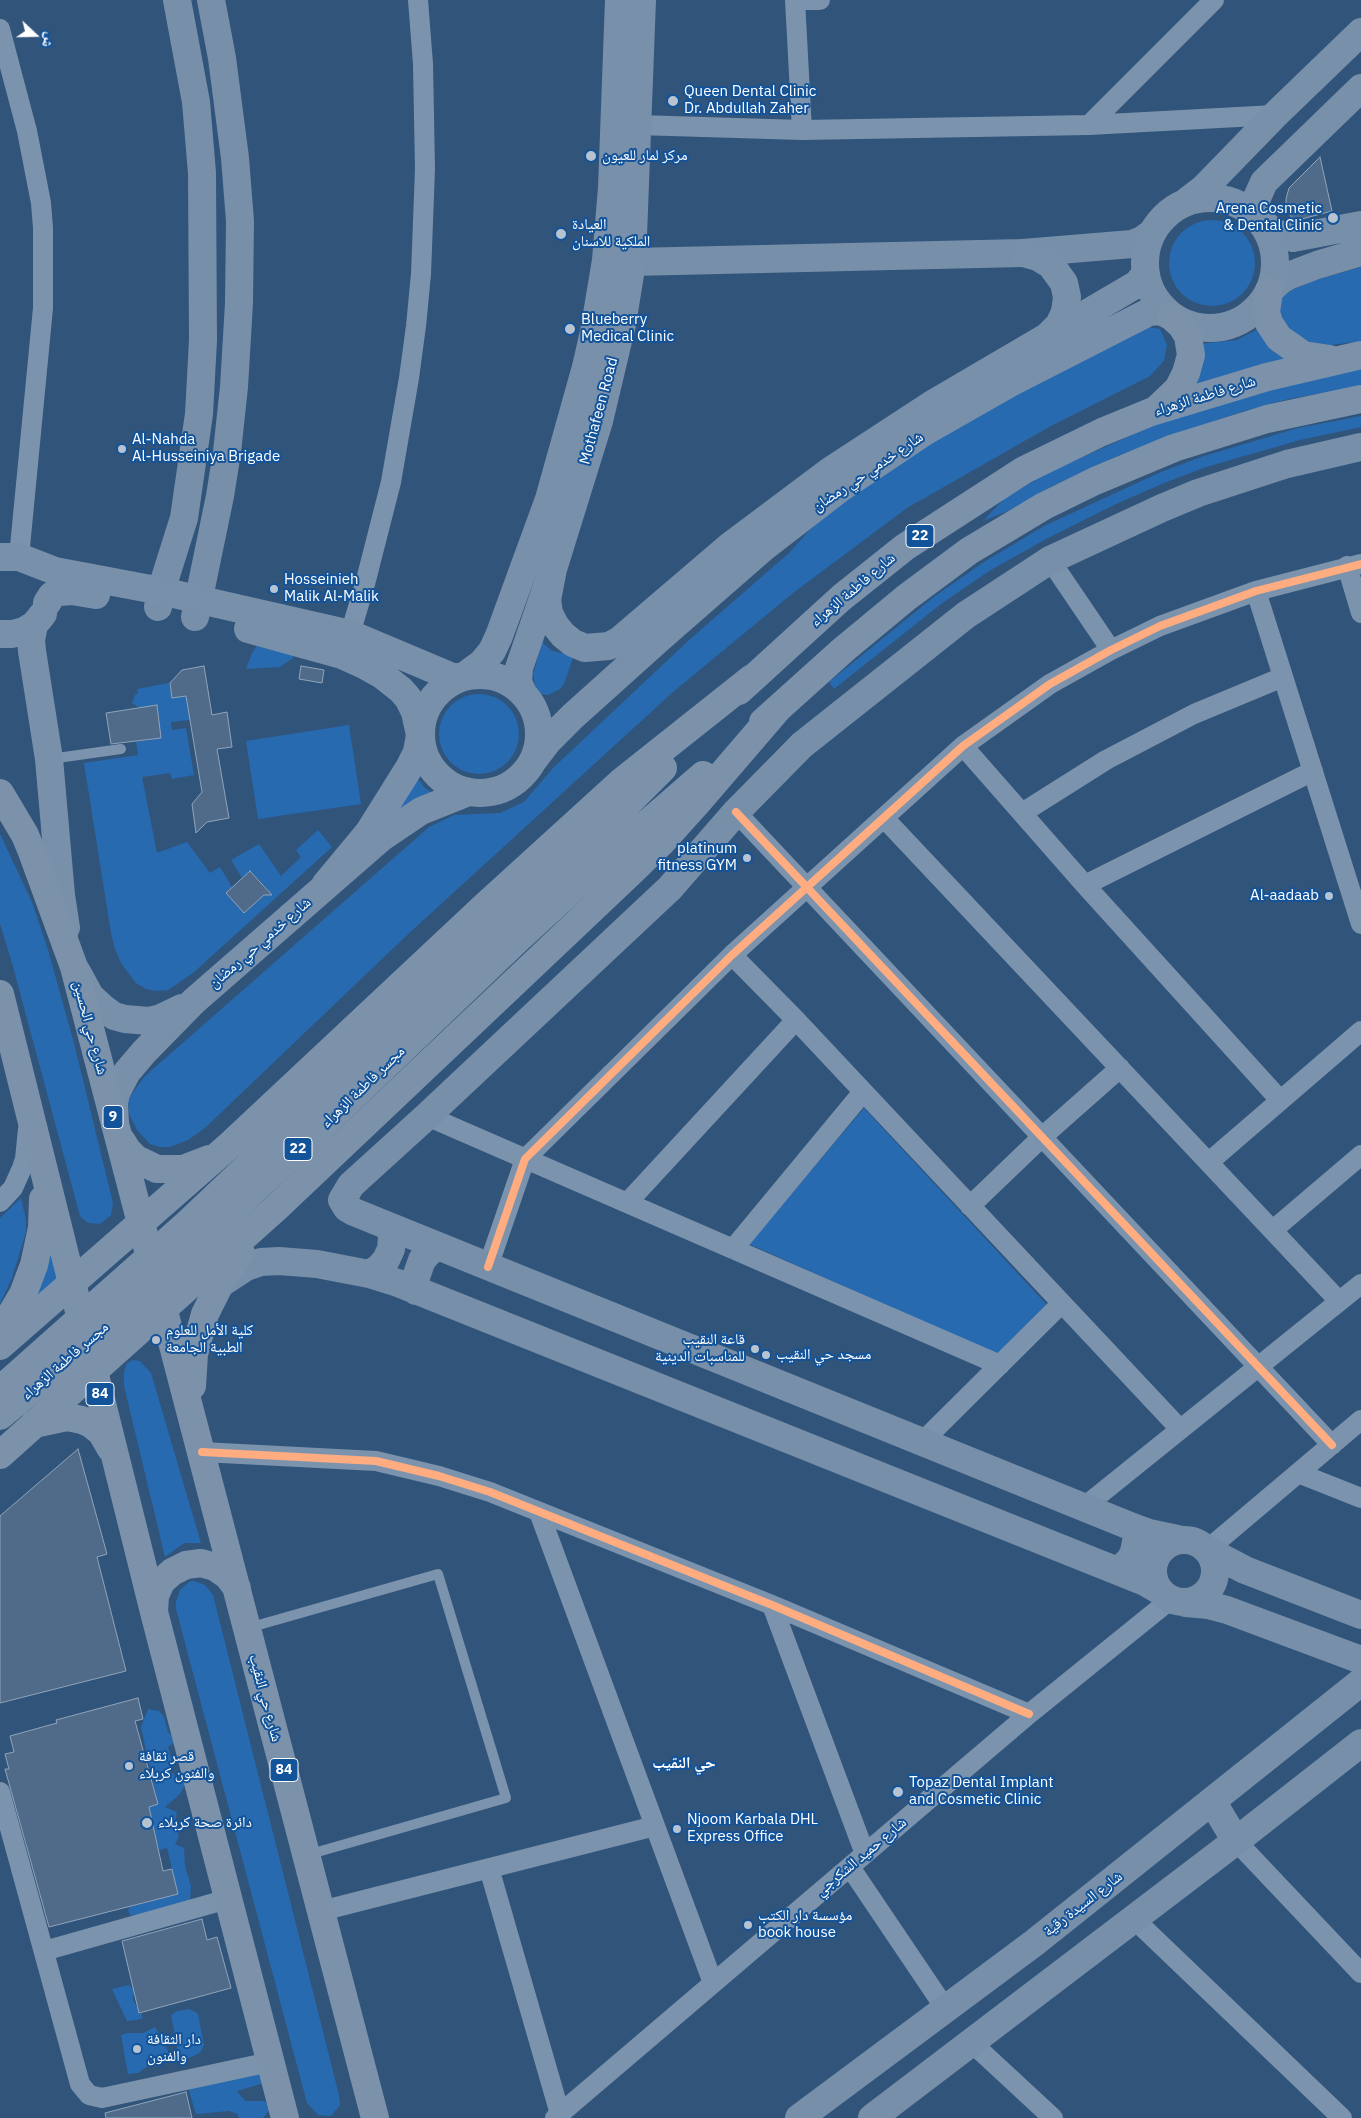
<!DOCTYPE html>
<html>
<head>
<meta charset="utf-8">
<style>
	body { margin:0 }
	#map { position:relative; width:1361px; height:2118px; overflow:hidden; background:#31547b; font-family:"IBM Plex Sans","Noto Naskh Arabic",sans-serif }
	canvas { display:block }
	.north { position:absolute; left:10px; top:10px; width:50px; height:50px; -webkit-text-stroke:4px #12539a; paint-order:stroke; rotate:111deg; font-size:14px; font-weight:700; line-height:20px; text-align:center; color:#fff }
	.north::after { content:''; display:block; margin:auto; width:18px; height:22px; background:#fff; clip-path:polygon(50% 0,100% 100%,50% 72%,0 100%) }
</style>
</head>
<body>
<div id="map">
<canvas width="1361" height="2118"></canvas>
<div class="north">ش</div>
</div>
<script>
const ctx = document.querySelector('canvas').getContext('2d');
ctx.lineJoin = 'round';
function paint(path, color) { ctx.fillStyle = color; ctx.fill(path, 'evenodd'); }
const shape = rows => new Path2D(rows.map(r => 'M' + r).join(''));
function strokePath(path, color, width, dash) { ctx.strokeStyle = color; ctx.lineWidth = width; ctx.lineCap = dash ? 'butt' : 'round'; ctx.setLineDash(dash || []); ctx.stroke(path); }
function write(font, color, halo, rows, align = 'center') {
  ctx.font = font + ' "IBM Plex Sans","Noto Naskh Arabic",sans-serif'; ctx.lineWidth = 4; ctx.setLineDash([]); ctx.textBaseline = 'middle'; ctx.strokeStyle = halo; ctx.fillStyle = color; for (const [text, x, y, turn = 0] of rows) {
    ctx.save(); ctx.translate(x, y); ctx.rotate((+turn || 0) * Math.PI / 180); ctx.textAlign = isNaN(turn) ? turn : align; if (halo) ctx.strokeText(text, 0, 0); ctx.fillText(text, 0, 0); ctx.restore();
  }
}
paint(shape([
	'1169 263a43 43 0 1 1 86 0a43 43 0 1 1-86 0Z',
	[1361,267,1361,341,1331,345,1310,344,1283,324,1279,308,1283,296,1292,290,1313,281],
	[1147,327,1160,329,1167,345,1164,361,1150,376,1049,427,907,508,793,593,673,692,405,937,205,1128,188,1140,170,1147,160,1147,150,1144,137,1130,129,1114,128,1099,145,1076,429,827,454,815,500,813,524,802,553,768,688,641,789,553,822,516,878,476,991,406],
	[1260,328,1274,351,1288,360,1189,387,1200,344,1237,340],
	[1361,369,1361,386,1289,399,1244,411,1188,430,1120,455,1052,486,1010,510,983,521,1004,499,1047,473,1150,427,1239,395],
	[1361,416,1361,427,1300,440,1206,467,1164,483,1116,504,1050,537,989,571,941,604,834,689,829,682,935,596,984,562,1044,526,1161,472,1204,456,1298,428],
	[542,642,552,651,574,655,564,684,560,689,548,695,541,694,536,689,533,675],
	[257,646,293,655,293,658,280,667,246,669,252,653],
	[169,683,172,698,186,696,190,720,171,722,172,730,186,728,194,775,172,779,170,773,142,777,157,853,187,842,210,873,220,867,232,887,226,893,244,913,269,891,251,871,242,878,231,860,259,844,281,876,301,857,296,850,318,830,332,847,193,973,168,990,156,991,146,989,136,983,121,963,115,949,111,933,84,763,138,755,136,742,161,738,140,708,132,703,135,695,138,693,137,689],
	'439 734a40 40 0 1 1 80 0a40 40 0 1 1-80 0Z',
	[349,725,361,804,258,819,246,741],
	[414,774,425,788,433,793,382,829],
	[0,834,32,902,48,950,74,1043,113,1203,111,1215,100,1224,88,1223,80,1216,12,963,0,924],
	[864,1108,1047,1305,1000,1356,749,1244],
	[21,1198,26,1220,26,1232,12,1278,0,1304,0,1218],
	[48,1234,59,1279,27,1305],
	[133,1360,140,1361,151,1373,201,1543,184,1543,165,1557,124,1386,124,1372,127,1363],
	[194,1581,205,1585,213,1595,339,2095,340,2105,331,2116,318,2115,307,2103,176,1609,176,1602,180,1590,189,1582],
	[148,1709,159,1711,164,1717,168,1732,176,1741,168,1747,172,1762,169,1771,174,1774,176,1780,184,1779,185,1785,180,1794,165,1807,177,1812,175,1821,179,1837,175,1844,184,1848,185,1866,191,1886,190,1901,139,1916,130,1915,128,1910,130,1907,178,1894,167,1848,159,1850,149,1807,158,1804,141,1727],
	[129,1985,134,1990,133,2000,143,2018,137,2020,127,2021,112,1989],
	[190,2009,198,2014,204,2045,200,2053,182,2061,179,2056,171,2015,177,2011],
	[155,2027,169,2053,163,2053,162,2061,149,2065,138,2073,128,2074,121,2035,127,2033,143,2033],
	[266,2068,271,2081,237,2091,245,2101,265,2101,270,2109,263,2118,239,2118,237,2114,229,2111,196,2114,189,2091,193,2083]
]), '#276ab0');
const building = shape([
	[1320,157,1332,211,1294,221,1286,209,1286,199,1289,188,1320,157],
	[204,666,212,715,227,712,232,747,217,749,229,818,207,822,196,833,192,804,202,792,186,696,172,698,170,683,182,670,204,666],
	[301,666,324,670,322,683,299,679,301,666],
	[157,705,161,738,111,744,106,713,157,705],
	[250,871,272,895,264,895,244,913,226,893,250,871],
	[78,1449,107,1554,97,1557,126,1671,0,1703,0,1516,78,1449],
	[138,1698,143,1719,135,1721,158,1804,149,1807,163,1871,172,1869,178,1894,49,1927,5,1769,9,1769,5,1754,14,1752,10,1736,57,1723,56,1720,138,1698],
	[202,1919,207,1940,217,1937,231,1988,139,2013,122,1941,202,1919],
	[186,2092,192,2118,106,2118,105,2113,186,2092]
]);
paint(building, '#4f6b89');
strokePath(building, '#90a4ba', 1);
strokePath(shape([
	[50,759,121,749],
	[248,1628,438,1574,506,1798,307,1855]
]), '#7c93ad', 10);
strokePath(shape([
	[795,0,802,130],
	[795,0,820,0],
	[0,29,27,131,41,203,43,228,43,308,19,557],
	[638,125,802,130,1089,125,1275,115],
	[1089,125,1214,0],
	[1050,560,1111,650],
	[1347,566,1361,613],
	[1256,591,1361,924],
	[350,634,365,584,391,482,409,378,416,326,421,274,425,169,423,64,418,0],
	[963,746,1085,885,1280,1100],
	[736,812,1332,1445],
	[1022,813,1106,760,1194,714,1283,677],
	[884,818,1339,1301],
	[1085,885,1313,771],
	[732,955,796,1020,1180,1429],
	[427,1116,1000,1365],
	[1209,1162,1361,1031],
	[0,1202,13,1188,22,1168,25,1159,28,1129],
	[627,1203,796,1020],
	[970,1206,1042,1137,1120,1068],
	[1273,1230,1361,1155],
	[733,1249,863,1092],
	[488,1267,525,1159,732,955,963,746,1050,684,1111,650,1160,626,1256,591,1361,564],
	[922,1442,1061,1304],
	[202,1452,376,1461,439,1476,490,1492,772,1605,1029,1714],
	[1298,1473,1361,1498],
	[1084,1507,1361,1284],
	[539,1512,713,1983],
	[1207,1550,1361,1420],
	[772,1605,865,1854],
	[0,1792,80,2084,89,2095,102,2098,270,2062],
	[1236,1841,1361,1973],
	[850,1867,945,2008],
	[489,1868,560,2114],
	[321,1911,655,1826],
	[1133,1918,1342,2118],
	[44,1951,228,1899],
	[972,2043,1053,2118],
	[555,2118,1029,1714,1170,1600]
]), '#7c93ad', 20);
strokePath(shape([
	[1263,223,1275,233,1293,238,1361,225],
	[632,262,1023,253,1132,244,1142,240,1152,233],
	[1269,291,1281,280,1288,276,1317,265,1361,252],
	[158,607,161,591,184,518,199,414,203,340,202,173,196,102,177,0],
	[195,617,220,496,227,452,234,387,239,303,240,221,235,158,222,58,211,0],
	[369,1274,379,1268,386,1260,391,1249,392,1238,390,1227],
	[220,1284,246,1267,261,1262,279,1261,317,1264,369,1274,398,1283,1145,1582,1159,1590],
	[416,1291,415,1280,422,1260,429,1252,438,1246],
	[1182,1540,1149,1533,1135,1528,438,1246,354,1212,347,1208,342,1200,351,1185,427,1116,670,888,736,812,802,745,966,615,1050,560,1162,508,1198,493,1287,464,1361,447],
	'1153 1571a31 31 0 1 1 62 0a31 31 0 1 1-62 0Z',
	[1207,1550,1245,1570,1361,1615],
	[1118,1571,1130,1560,1134,1552,1137,1536,1135,1528],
	[1186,1603,1208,1605,1227,1610,1361,1660],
	[1212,1801,1236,1841],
	[799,2118,1034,1943,1361,1682],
	[872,2118,1236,1841,1361,1743]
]), '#778fa9', 28);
strokePath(shape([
	'1145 263a65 65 0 1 1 130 0a65 65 0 1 1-130 0Z',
	[1187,201,1204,188,1275,115,1361,32],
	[1263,223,1256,208,1256,200,1264,182,1361,88],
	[1023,253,1038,257,1051,265,1064,283,1067,297,1065,312,1059,325,1049,335],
	[0,557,19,557,55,571,161,591,350,634,452,677,463,677,482,663,492,651,499,636,549,499,586,367,594,332,606,260,612,188,619,0],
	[553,569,547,600,549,613,555,625,563,635,573,643,585,648,609,646,620,640,730,546,830,471,934,403,1137,284,1144,276,1145,270],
	[47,603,52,595,59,592,72,591,96,595],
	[34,625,31,640,32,651,49,759,61,895,66,928],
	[248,629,342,655,364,665,382,675,401,690,408,698,415,712,420,735,417,752,409,768,369,832,325,885],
	[0,634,12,634,24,631,34,625,43,614],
	'421 734a59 59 0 1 1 118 0a59 59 0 1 1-118 0Z',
	[523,693,518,682,519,668,553,569,599,421,622,324,632,262,642,0],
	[532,762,548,741,573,716,661,637,763,548,842,487,924,432,1010,383,1149,312,1160,311,1171,316],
	[77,972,90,996,103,1008,114,1016,125,1019,149,1021,161,1018,182,1008],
	[115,1124,114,1103,116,1093,127,1072,144,1052,194,1001,381,838,421,811,466,793]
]), '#7990ab', 28);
strokePath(shape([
	[1269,291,1266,312,1269,323,1279,338,1303,355,1330,359],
	[1157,409,1178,389,1186,373,1191,355,1188,336,1181,325,1171,316],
	[739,691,841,598,905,547,1024,470,1102,432,1151,412,1267,377,1361,355],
	[763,722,843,650,907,597,969,551,1044,506,1095,481,1174,448,1267,419,1361,399],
	[0,793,25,835,32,852,74,967,375,2118],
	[574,857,663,768],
	[589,874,703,775],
	[0,994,154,1612,285,2118],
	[121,1140,128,1151,136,1159,157,1169,183,1169,209,1159],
	[0,1333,23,1294,34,1265,42,1228,43,1199],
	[0,1346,231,1144,486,905,621,782,752,678],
	[192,1386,194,1354,205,1314,220,1284,241,1253],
	[34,1424,67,1417,82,1420,91,1424,101,1432,111,1449],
	[0,1455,276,1208,630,873,662,842,698,802,777,710],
	[154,1612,155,1596,161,1582,172,1572,186,1565,201,1563,215,1567,228,1576,237,1588]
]), '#7c92ab', 28);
strokePath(shape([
	[0,1390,188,1223,574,857],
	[0,1416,47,1377,199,1241,295,1152,518,939,589,874]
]), '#7c92ab', 28);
strokePath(shape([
	[736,812,1332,1445],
	[488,1267,525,1159,732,955,963,746,1050,684,1111,650,1160,626,1256,591,1361,564],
	[202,1452,376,1461,439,1476,490,1492,772,1605,1029,1714]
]), '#ffac80', 8);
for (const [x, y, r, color] of [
	[673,101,6,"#b7c3d1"],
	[591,156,6,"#b7c3d1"],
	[1333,218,6,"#b7c3d1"],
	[561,234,6,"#b7c3d1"],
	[570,329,6,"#b7c3d1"],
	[122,449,5,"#b7c3d1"],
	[274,589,5,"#b7c3d1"],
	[747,858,5,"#b7c3d1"],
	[1329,896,5,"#b7c3d1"],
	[156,1340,5,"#b7c3d1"],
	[755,1349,5,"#b7c3d1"],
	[766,1355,5,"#b7c3d1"],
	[129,1766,5,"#b7c3d1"],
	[898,1792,6,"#b7c3d1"],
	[147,1823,6,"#b7c3d1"],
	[677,1829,5,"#b7c3d1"],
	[748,1925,5,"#b7c3d1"],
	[137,2049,5,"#b7c3d1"]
]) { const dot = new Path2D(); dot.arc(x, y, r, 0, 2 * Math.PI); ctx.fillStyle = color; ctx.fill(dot); strokePath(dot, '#12539a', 2); }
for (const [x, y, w] of [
	[920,536,28],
	[113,1117,20],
	[298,1149,28],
	[100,1394,28],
	[284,1770,28]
]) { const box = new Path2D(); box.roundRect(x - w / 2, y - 11.5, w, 23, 4); ctx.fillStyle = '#12539a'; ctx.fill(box); strokePath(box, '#fff', 1); }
write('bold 14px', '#fff', null, [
	["22",920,536],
	["9",113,1117],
	["22",298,1149],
	["84",100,1394],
	["84",284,1770]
]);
write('15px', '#fff', '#12539a', [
	["Queen Dental Clinic",684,92],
	["Dr. Abdullah Zaher",684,109],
	["مركز لمار للعيون",602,156],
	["Arena Cosmetic",1322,209,"right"],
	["& Dental Clinic",1322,226,"right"],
	["العيادة",572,225],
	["الملكية للاسنان",572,242],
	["Blueberry",581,320],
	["Medical Clinic",581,337],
	["Al-Nahda",132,440],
	["Al-Husseiniya Brigade",132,457],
	["Hosseinieh",284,580],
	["Malik Al-Malik",284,597],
	["platinum",737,849,"right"],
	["fitness GYM",737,866,"right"],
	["Al-aadaab",1319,896,"right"],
	["كلية الأمل للعلوم",166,1331],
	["الطبية الجامعة",166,1348],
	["قاعة النقيب",745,1340,"right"],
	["للمناسبات الدينية",745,1357,"right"],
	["مسجد حي النقيب",776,1355],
	["قصر ثقافة",139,1757],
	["والفنون كربلاء",139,1774],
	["Topaz Dental Implant",909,1783],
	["and Cosmetic Clinic",909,1800],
	["Njoom Karbala DHL",687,1820],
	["Express Office",687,1837],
	["دائرة صحة كربلاء",158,1823],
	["مؤسسة دار الكتب",758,1916],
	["book house",758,1933],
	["دار الثقافة",147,2040],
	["والفنون",147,2057]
], 'left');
write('15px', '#fff', '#12539a', [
	["شارع فاطمة الزهراء",1205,396,-17],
	["Mothafeen Road",599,411,-75],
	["شارع خدمي حي رمضان",868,472,-34],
	["شارع فاطمة الزهراء",853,590,-40],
	["شارع خدمي حي رمضان",260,943,-41],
	["شارع حي الحسين",90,1028,75],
	["مجسر فاطمة الزهراء",363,1087,-44],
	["مجسر فاطمة الزهراء",65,1361,-41],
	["شارع حي النقيب",265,1698,75],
	["شارع حميد الشكرجي",861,1857,-40],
	["شارع السيدة رقية",1083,1904,-38]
]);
write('bold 16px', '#fff', '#12539a', [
	["حي النقيب",684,1763]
]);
</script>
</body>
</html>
